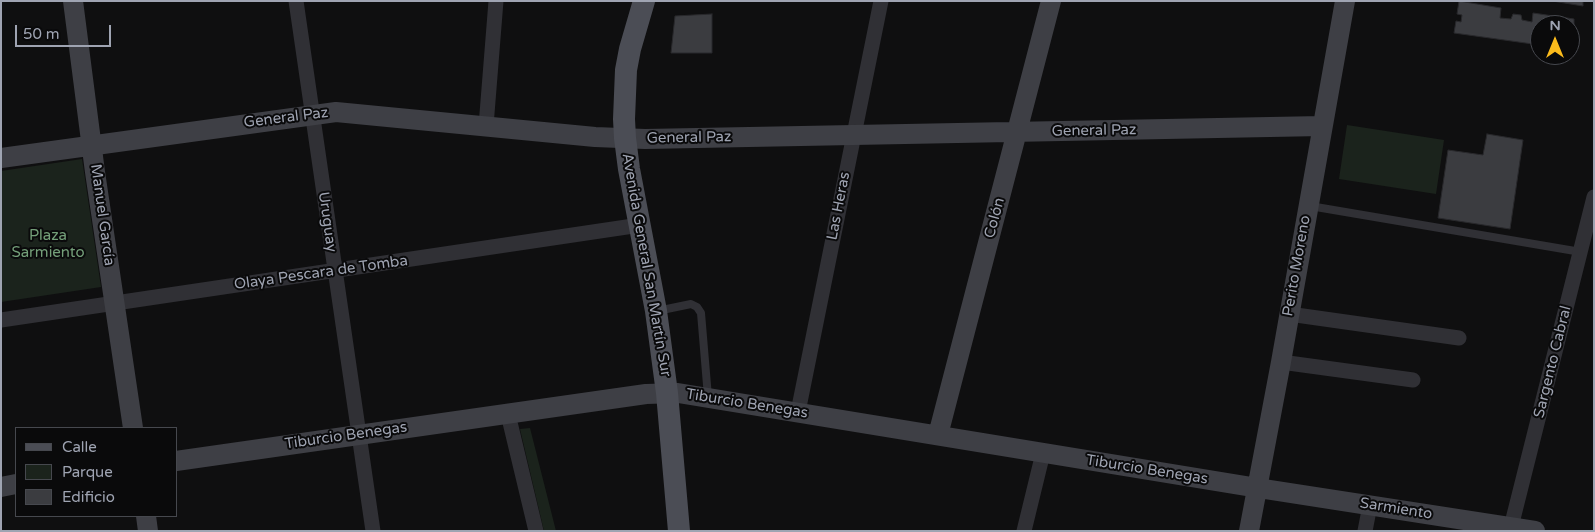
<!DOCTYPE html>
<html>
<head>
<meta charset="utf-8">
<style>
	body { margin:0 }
	#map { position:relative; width:1595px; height:532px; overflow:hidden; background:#0f0f10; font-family:"Varela Round",sans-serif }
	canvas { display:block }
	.frame { position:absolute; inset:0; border:2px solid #9fa4b2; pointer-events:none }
	.legend { position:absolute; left:15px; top:427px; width:162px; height:90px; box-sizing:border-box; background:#0a0a0b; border:1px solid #46484e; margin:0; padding:6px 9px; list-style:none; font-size:15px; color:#9fa4b2 }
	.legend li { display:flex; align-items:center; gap:10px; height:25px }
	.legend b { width:25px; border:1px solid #46484e }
	.north { position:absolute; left:1530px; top:15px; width:50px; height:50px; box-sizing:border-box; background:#0a0a0b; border:1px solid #46484e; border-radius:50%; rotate:0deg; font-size:14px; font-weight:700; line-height:20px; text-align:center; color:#9fa4b2 }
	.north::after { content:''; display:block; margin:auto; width:18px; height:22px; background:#fbbb1c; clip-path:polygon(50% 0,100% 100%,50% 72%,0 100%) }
	.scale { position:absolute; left:15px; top:25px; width:96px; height:22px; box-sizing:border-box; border:2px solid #9fa4b2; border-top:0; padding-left:6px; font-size:15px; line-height:18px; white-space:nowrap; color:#9fa4b2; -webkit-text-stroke:4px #0a0a0b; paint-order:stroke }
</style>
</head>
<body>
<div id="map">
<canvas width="1595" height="532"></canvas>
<div class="frame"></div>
<ul class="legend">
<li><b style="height:6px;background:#4b4d55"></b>Calle</li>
<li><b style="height:14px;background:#1b231c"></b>Parque</li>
<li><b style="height:14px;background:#3b3c40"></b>Edificio</li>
</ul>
<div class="north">N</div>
<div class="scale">50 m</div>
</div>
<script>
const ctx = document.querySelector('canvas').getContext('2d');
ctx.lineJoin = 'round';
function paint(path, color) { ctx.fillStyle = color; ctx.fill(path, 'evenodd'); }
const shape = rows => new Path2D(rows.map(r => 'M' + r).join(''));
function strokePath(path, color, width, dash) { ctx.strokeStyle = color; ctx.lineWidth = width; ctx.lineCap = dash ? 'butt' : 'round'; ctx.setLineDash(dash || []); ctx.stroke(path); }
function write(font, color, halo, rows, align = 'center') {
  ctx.font = font + ' "Varela Round",sans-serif'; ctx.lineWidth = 4; ctx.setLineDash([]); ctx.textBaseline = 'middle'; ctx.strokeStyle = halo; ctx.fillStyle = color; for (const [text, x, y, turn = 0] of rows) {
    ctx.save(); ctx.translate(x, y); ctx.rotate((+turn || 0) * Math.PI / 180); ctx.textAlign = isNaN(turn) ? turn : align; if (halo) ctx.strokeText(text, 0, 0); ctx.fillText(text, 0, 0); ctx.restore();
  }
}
paint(shape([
	[1347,125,1444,140,1436,194,1339,179],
	[82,159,101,287,1,302,1,171],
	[530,428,556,531,544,531,520,429]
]), '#1b231c');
const building = shape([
	[1459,1,1501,8,1500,18,1511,19,1513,14,1521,15,1522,20,1532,22,1533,13,1574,19,1574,31,1570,31,1570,25,1540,25,1540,45,1454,33,1456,21,1461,22,1462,15,1457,14,1459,1],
	[1552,1,1583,1,1583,6,1552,1],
	[712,14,712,53,671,53,675,16,712,14],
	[1487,134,1523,140,1510,229,1438,218,1448,150,1483,155,1487,134]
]);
paint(building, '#3b3c40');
strokePath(building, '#29292c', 1);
strokePath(shape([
	[1310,206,1581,252],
	[657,311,691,304,697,307,701,313,708,397]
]), '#303035', 8);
strokePath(shape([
	[296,1,373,531],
	[486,126,496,1],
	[1289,314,1459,338],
	[1,320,640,225],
	[1281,362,1413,380],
	[798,412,881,1],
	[508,414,536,531],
	[1511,527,1594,197],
	[1024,531,1043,453],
	[1365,531,1370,505]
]), '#303035', 15);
strokePath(shape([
	[73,1,95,172,133,428],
	[1,158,336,112,595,137,645,139,1322,126],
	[938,435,1051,1],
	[176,461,646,394,678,393,1258,488,1535,531],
	[1,487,16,484],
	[146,516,148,531],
	[1249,531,1281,362,1345,1]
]), '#3e3f45', 20);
strokePath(shape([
	[644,1,630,49,626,70,624,119,625,138,629,169,656,311,667,393,679,531]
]), '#4b4d55', 22);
write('15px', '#9fa4b2', '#0a0a0b', [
	["General Paz",286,118,-7],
	["General Paz",1094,131,-1],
	["General Paz",689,138,-1],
	["Las Heras",839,206,-79],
	["Manuel García",102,215,82],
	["Colón",995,218,-75],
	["Uruguay",327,222,82],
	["Avenida General San Martín Sur",646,265,80],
	["Perito Moreno",1297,266,-80],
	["Olaya Pescara de Tomba",321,273,-8],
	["Sargento Cabral",1553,362,-76],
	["Tiburcio Benegas",747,404,9],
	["Tiburcio Benegas",346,436,-8],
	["Tiburcio Benegas",1147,470,9],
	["Sarmiento",1396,509,9]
]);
write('15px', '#749f79', '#0a0a0b', [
	["Plaza",48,236],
	["Sarmiento",48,253]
]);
</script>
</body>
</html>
